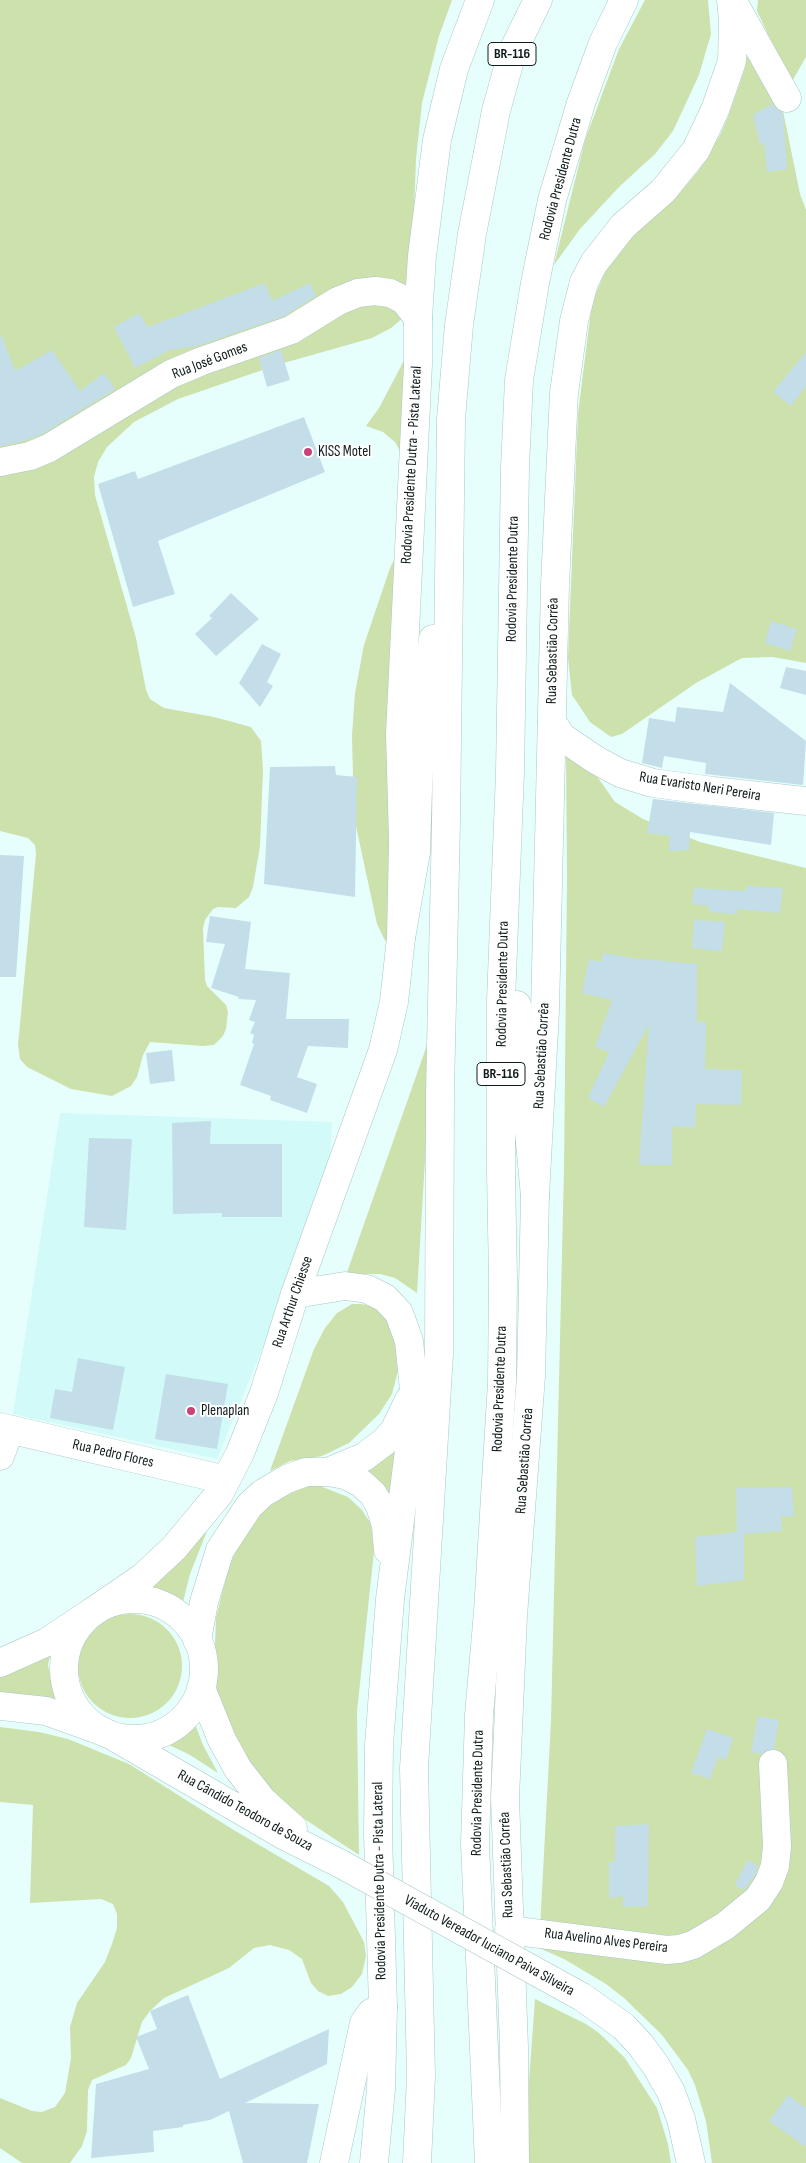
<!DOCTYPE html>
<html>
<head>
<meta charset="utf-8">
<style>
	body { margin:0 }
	canvas { display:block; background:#e6fffd }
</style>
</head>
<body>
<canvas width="806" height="2163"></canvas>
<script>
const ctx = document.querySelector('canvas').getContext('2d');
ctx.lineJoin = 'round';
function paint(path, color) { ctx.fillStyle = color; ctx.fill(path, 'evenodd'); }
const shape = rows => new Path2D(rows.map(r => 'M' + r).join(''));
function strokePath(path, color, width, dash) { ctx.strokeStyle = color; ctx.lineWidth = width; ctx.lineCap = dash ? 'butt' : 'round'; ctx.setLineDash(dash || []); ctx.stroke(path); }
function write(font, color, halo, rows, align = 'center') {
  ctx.font = font + ' "Sofia Sans Condensed",sans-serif'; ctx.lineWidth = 4; ctx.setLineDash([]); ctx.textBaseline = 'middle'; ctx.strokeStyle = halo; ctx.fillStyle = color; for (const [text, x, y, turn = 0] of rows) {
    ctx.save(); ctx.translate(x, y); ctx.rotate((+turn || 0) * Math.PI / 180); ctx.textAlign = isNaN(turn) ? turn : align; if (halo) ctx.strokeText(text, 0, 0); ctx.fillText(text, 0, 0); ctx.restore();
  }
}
paint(shape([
	[60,1113,332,1122,328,1188,217,1459,13,1414]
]), '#d1faf8');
paint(shape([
	[0,0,452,0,439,36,422,103,416,159,413,241,404,299,405,316,391,328,372,338,277,365,178,399,134,422,107,447,98,462,94,477,95,495,136,638,146,690,150,699,164,708,214,717,251,727,261,741,263,770,260,846,253,887,249,897,236,908,218,907,213,909,205,920,203,928,205,980,207,986,226,1005,228,1012,226,1029,223,1036,214,1045,203,1046,150,1042,143,1055,137,1077,131,1086,112,1096,71,1089,27,1067,20,1059,18,1045,36,854,35,845,28,838,0,831],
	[645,0,708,0,711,34,699,75,673,131,655,154,619,187,580,229,554,265,585,140,619,49],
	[758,0,806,0,806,57,791,83,757,11],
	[749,49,780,96,800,194,806,210,806,663,773,657,742,658,696,683,622,734,611,737,590,722,572,695,568,658,578,414,592,302,606,270,625,244,678,195,699,170,720,135,728,117,744,71],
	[408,353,400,451,395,442,383,432,366,426,379,408],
	[400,548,392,955,377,924,354,817,352,736,355,693,364,645,390,568],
	[566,754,596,775,615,802,643,819,700,842,806,868,806,2163,712,2163,706,2121,695,2085,688,2070,662,2035,624,1998,606,1984,564,1959,539,1948,551,1721,564,1168,567,879],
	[433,1028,417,1293,395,1278,380,1274,364,1274,345,1278],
	[352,1304,361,1304,375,1307,394,1324,399,1367,392,1394,379,1414,349,1443,322,1456,290,1461,270,1471,314,1349,325,1328,337,1313],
	[397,1436,393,1501,361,1469],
	[315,1484,348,1497,362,1510,371,1524,374,1551,357,1712,359,1855,306,1820,274,1794,256,1773,227,1720,218,1697,214,1673,216,1618,228,1569,248,1523,276,1492],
	[207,1531,190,1574,182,1606,163,1593,145,1587,187,1552],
	'78 1666a52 52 0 1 1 104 0a52 52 0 1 1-104 0Z',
	[51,1651,48,1665,55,1699,0,1692,0,1677],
	[193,1719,203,1745,218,1773,190,1755,163,1742,177,1733],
	[0,1727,39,1732,68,1739,129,1764,232,1829,329,1886,343,1902,364,1942,366,1956,362,1974,352,1987,341,1994,328,1996,318,1991,311,1983,302,1959,289,1950,270,1945,254,1948,229,1968,164,1998,150,2011,142,2022,131,2058,126,2065,92,2080,88,2090,87,2131,82,2146,70,2163,22,2163,0,2148,0,2098,32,2111,42,2112,55,2107,65,2093,71,2058,70,2027,77,2003,105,1962,112,1944,117,1928,117,1914,113,1904,101,1899,30,1903,33,1805,0,1802],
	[535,1999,586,2024,599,2033,625,2058,657,2108,668,2144,671,2163,523,2163]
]), '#cde1ac');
paint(shape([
	[772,104,779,111,783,113,787,169,767,172,764,142,760,145,753,115],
	[265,283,272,301,310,283,316,296,284,316,197,346,170,350,135,368,114,327,139,313,148,327],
	[2,336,15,371,52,350,80,391,104,373,115,389,42,434,24,441,0,446,0,337],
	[281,350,290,380,267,387,259,358],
	[806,352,806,386,791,406,773,392],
	[304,417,325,472,158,541,175,594,133,607,98,484,135,471,138,479],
	[231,593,259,619,216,656,195,634,212,618,209,616],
	[771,621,797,629,790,651,765,643],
	[262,644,281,654,267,682,273,686,260,707,239,683],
	[786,667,806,671,806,695,780,688],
	[730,683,806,741,803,785,705,774,706,763,664,756,662,768,642,763,649,718,675,722,677,707,723,712],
	[335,766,336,775,357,777,355,897,264,884,270,767],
	[653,799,774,813,771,845,690,832,689,850,669,851,670,836,647,833],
	[0,855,24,856,16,977,0,977],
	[746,886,783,888,780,913,737,909,737,914,709,912,709,906,692,904,694,888,746,891],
	[210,916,251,922,245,969,290,973,286,1019,349,1019,348,1048,308,1046,297,1077,317,1084,307,1113,270,1100,271,1096,240,1085,254,1044,252,1043,254,1035,250,1033,255,1022,249,1020,256,1000,238,999,239,997,211,988,225,944,206,942],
	[694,920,725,922,722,951,692,948],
	[603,953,632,958,697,964,697,1022,706,1022,705,1069,742,1070,741,1105,696,1104,695,1128,672,1126,672,1165,639,1165,649,1024,604,1107,588,1098,609,1052,595,1047,612,1000,582,993,589,959,601,962],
	[172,1050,175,1081,150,1084,146,1053],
	[211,1121,210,1144,282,1144,282,1217,222,1217,222,1213,173,1214,172,1123],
	[89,1138,132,1139,126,1230,84,1227],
	[78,1358,125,1367,113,1430,50,1418,55,1389,72,1392],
	[166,1374,228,1384,217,1449,155,1439],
	[792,1487,794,1517,781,1516,782,1531,744,1534,744,1580,697,1586,695,1537,737,1532,736,1488],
	[758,1716,779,1720,774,1749,765,1751,762,1754,751,1752],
	[707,1729,733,1738,726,1760,718,1757,710,1779,691,1773],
	[649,1824,648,1906,623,1907,623,1896,609,1898,609,1862,615,1862,615,1826],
	[747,1860,758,1866,755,1875,744,1890,735,1885],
	[188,1995,220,2079,329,2029,327,2064,245,2103,319,2104,307,2163,243,2163,229,2111,210,2120,183,2125,183,2127,153,2131,154,2152,91,2158,96,2084,149,2069,136,2037,157,2029,150,2011],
	[788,2095,806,2108,806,2147,769,2121]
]), '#c3dee9');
const minor = shape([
	[732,0,787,98],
	[0,462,30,456,49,448,171,374,202,361,291,330,338,301,358,293,375,291,390,293,404,300,418,318],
	[552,722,562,737,596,760,620,773,653,783,713,791,806,801],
	[0,1427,226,1480],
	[0,1456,10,1430],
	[0,1663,47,1642,92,1612],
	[0,1706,46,1711,102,1731],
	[509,1930,667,1950,679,1949,693,1945,725,1926,758,1899,769,1882,775,1866,777,1846,773,1764],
	[334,2163,364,2023,371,2013,383,2007]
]);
const major = shape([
	[295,1294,345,1286,367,1289,385,1298,399,1313,409,1341,414,1390,411,1435,390,1599,379,1745,378,1834,383,2007,381,2089,374,2163],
	[328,1472,364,1457,384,1442,394,1431,409,1400],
	'64 1669a70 70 0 1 1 140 0a70 70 0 1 1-140 0Z',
	[92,1612,143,1577,174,1548,219,1494,240,1453,264,1393,295,1294,383,1050,394,1002,401,938,403,841,400,734,418,364,418,318,422,256,437,140,454,69,480,0],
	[197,1640,204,1602,220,1550,249,1506,263,1493,287,1479,306,1472,328,1472,345,1475,361,1483,373,1494,380,1506,386,1526,388,1550],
	[201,1688,222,1740,238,1769,263,1801,293,1828],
	[116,1738,283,1835,341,1864],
	[582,1997,623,2026,640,2044,656,2066,671,2092,681,2119,691,2163],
	[515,2163,514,2048,505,1798,513,1616,531,1376,535,1196,545,1011,555,585,564,393,574,321,584,282,594,263,623,226,663,191,696,150,715,110,732,61,733,20,731,0]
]);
const highway = shape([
	[401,938,416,852,419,758,433,639],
	[517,1005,535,1196],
	[417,2163,421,2076,414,1768,439,1354,440,1092,446,822,451,419,459,325,472,234,496,111,512,53,538,0],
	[489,2163,475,1844,479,1715,488,1612,502,1382,503,1279,501,1173,501,1000,510,772,515,468,519,380,535,283,552,200,581,103,603,43,624,0]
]);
strokePath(minor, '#a9c7c5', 29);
strokePath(major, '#a9c7c5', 29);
strokePath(highway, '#a9c7c5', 29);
strokePath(minor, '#fff', 28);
strokePath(major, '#fff', 28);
strokePath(highway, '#fff', 28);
const majorBridge = shape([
	[341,1864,582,1997]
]);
strokePath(majorBridge, '#a9c7c5', 29, []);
strokePath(majorBridge, '#fff', 28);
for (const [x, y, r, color] of [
	[308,452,5,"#cb417a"],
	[191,1411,5,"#cb417a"]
]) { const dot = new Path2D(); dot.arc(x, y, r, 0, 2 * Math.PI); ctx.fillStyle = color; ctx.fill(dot); strokePath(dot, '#fff', 2); }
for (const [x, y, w] of [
	[512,54,48],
	[501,1074,48]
]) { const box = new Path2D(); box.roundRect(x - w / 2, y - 11.5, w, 23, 4); ctx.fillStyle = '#fff'; ctx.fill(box); strokePath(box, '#101b1b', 1); }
write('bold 14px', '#101b1b', null, [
	["BR-116",512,54],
	["BR-116",501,1074]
]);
write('15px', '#101b1b', '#fff', [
	["Rodovia Presidente Dutra",561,179,-75],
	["Rua José Gomes",210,361,-21],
	["Rodovia Presidente Dutra - Pista Lateral",412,465,-87],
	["Rodovia Presidente Dutra",513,579,-89],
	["Rua Sebastião Corrêa",553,651,-89],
	["Rua Evaristo Neri Pereira",700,787,9],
	["Rodovia Presidente Dutra",503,984,-89],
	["Rua Sebastião Corrêa",542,1056,-87],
	["Rua Arthur Chiesse",293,1302,-71],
	["Rodovia Presidente Dutra",500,1389,-88],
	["Rua Pedro Flores",113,1454,13],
	["Rua Sebastião Corrêa",525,1461,-86],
	["Rodovia Presidente Dutra",478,1793,-89],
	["Rua Cândido Teodoro de Souza",245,1811,29],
	["Rua Sebastião Corrêa",507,1865,-92],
	["Rodovia Presidente Dutra - Pista Lateral",380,1881,-91],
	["Rua Avelino Alves Pereira",606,1941,7],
	["Viaduto Vereador luciano Paiva Silveira",489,1946,29]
]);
write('15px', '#101b1b', '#fff', [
	["KISS Motel",318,452],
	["Plenaplan",201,1411]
], 'left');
</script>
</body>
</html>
